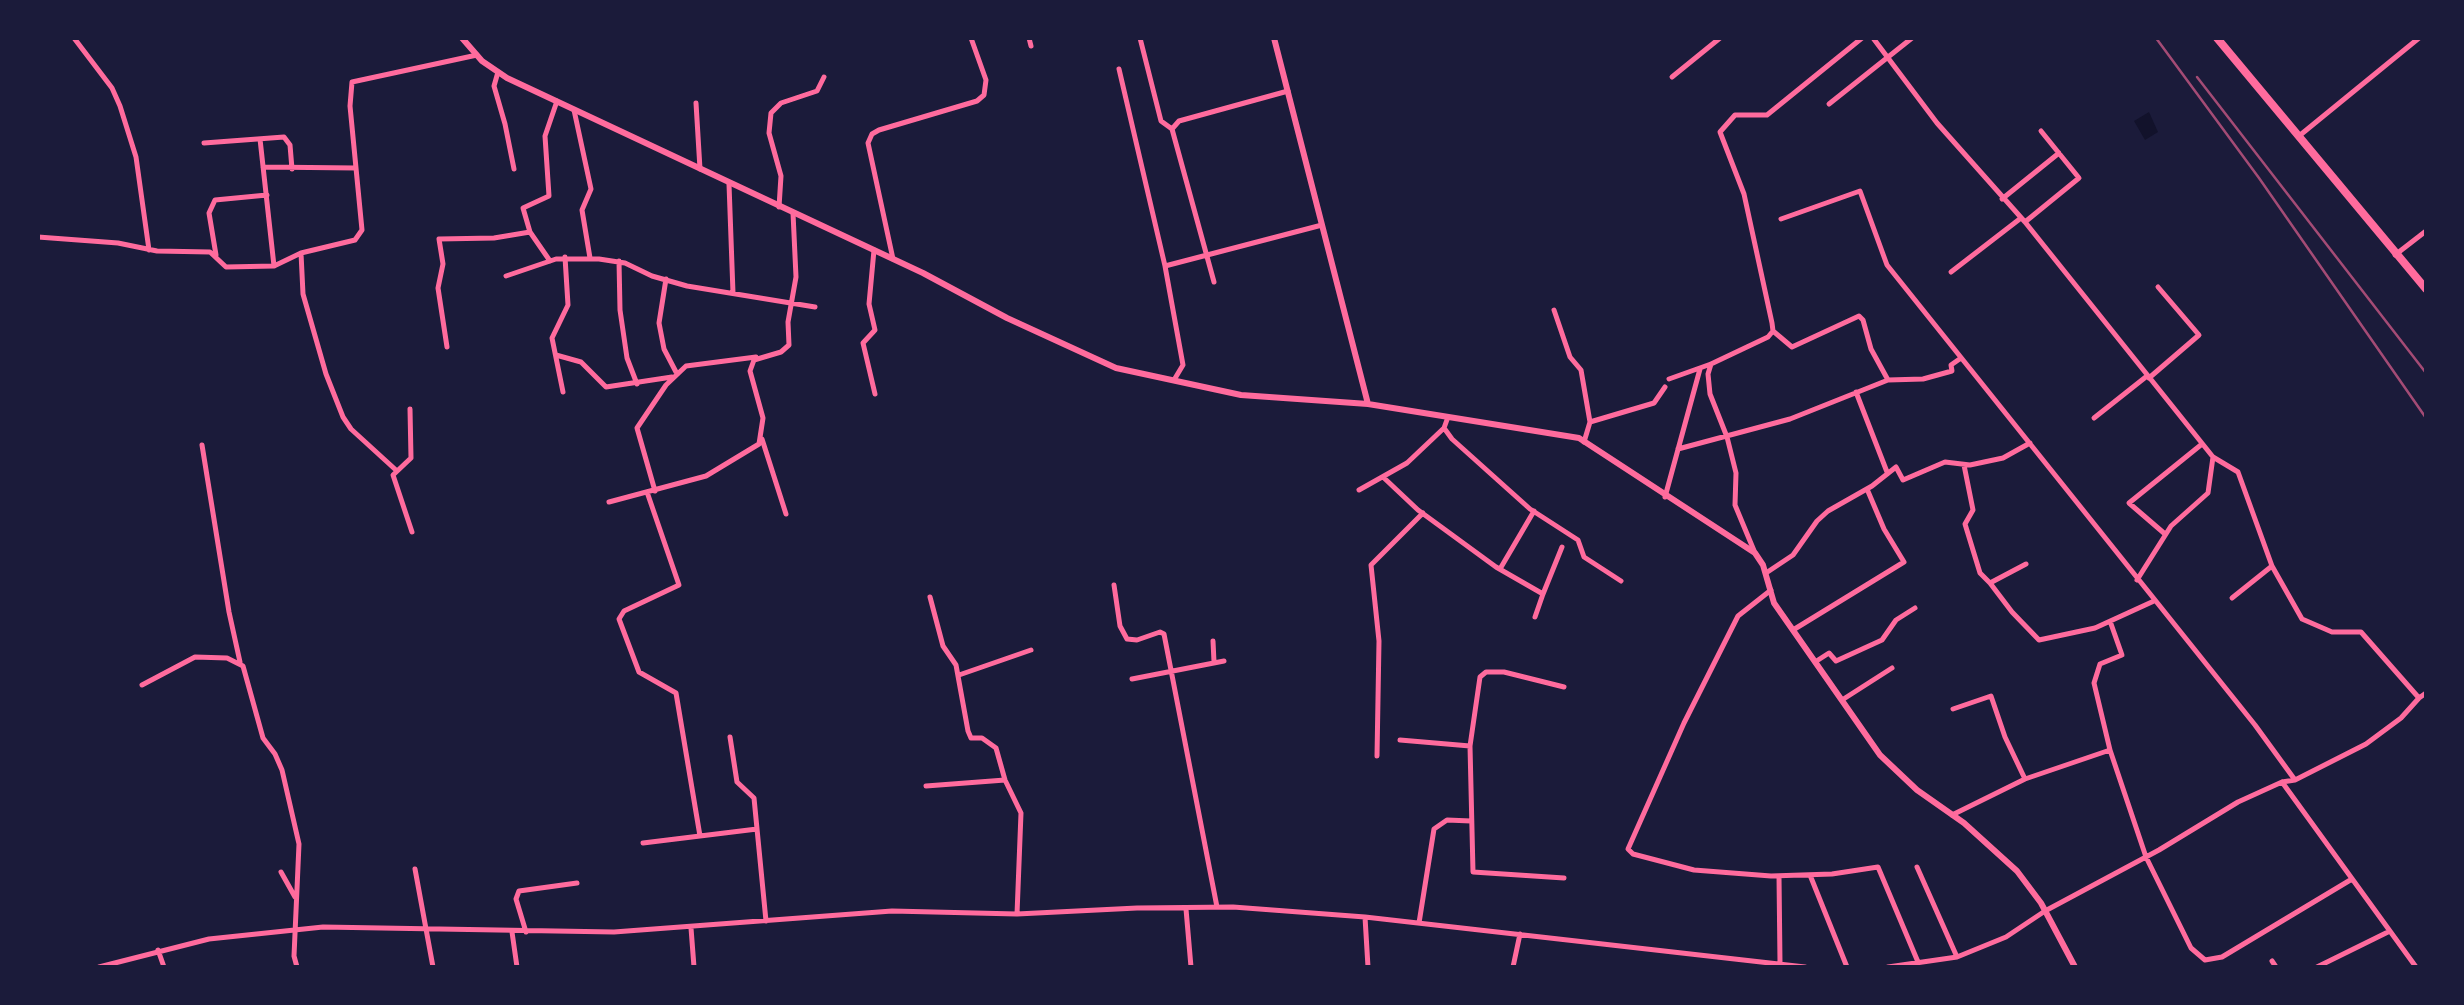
<!DOCTYPE html>
<html>
<head>
<meta charset="utf-8">
<style>
	body { margin:0 }
	#map { position:relative; width:2464px; height:1005px; overflow:hidden; background:#1b1b3a; font-family:Cabin,sans-serif }
	canvas { display:block }
	.frame { position:absolute; inset:0; border:40px solid #1b1b3a; pointer-events:none }
</style>
</head>
<body>
<div id="map">
<canvas width="2464" height="1005"></canvas>
<div class="frame"></div>
</div>
<script>
const ctx = document.querySelector('canvas').getContext('2d');
ctx.lineJoin = 'round';
function paint(path, color) { ctx.fillStyle = color; ctx.fill(path, 'evenodd'); }
const shape = rows => new Path2D(rows.map(r => 'M' + r).join(''));
function strokePath(path, color, width, dash) { ctx.strokeStyle = color; ctx.lineWidth = width; ctx.lineCap = dash ? 'butt' : 'round'; ctx.setLineDash(dash || []); ctx.stroke(path); }
paint(shape([
	[2149,112,2158,132,2145,140,2134,121]
]), '#12122b');
strokePath(shape([
	[74,38,112,88,120,106,136,157,149,250],
	[1029,38,1031,46],
	[1140,38,1161,121,1172,129],
	[1873,38,1937,123,2025,222,2213,457,2238,472,2272,566,2232,598],
	[1119,69,1165,266],
	[498,72,494,86,505,124,514,169],
	[1672,77,1720,38],
	[696,103,700,169],
	[1829,104,1912,38],
	[574,110,591,189,582,210,590,258],
	[2299,136,2419,38],
	[260,139,274,266],
	[204,143,284,137,290,145,292,169],
	[263,167,356,168],
	[729,184,733,293],
	[2002,199,2059,153],
	[779,207,781,176,769,133,771,113,781,103,817,91,824,77],
	[1781,219,1860,191,1887,265,2255,725,2295,780,2282,782,2238,802,2159,850,2045,911,2006,937,1957,957,1888,967],
	[2025,222,2079,178,2041,131],
	[38,237,118,243,157,251,210,252,226,267,274,266,301,253,355,240,362,230,350,106,352,82,477,55],
	[874,250,869,304,875,330,863,343,875,394],
	[301,253,303,294,326,374,343,417,351,429,397,471],
	[216,255,209,213,215,200,267,195],
	[2395,255,2426,231],
	[893,259,868,143,872,134,879,130,977,101,984,95,986,80,971,38],
	[550,261,530,232,523,208,549,196,545,136,557,101],
	[619,261,620,310,627,358,637,384],
	[1951,272,2021,218],
	[506,276,556,259,599,259,625,263,652,276,687,286,815,307],
	[666,279,659,323,664,349,676,372],
	[1214,282,1172,129,1179,121,1288,91],
	[1554,310,1570,357,1581,370,1590,422,1584,442],
	[1773,331,1792,347,1859,316,1863,320,1871,349,1888,380],
	[447,347,438,288,443,264,439,239,494,238,530,232],
	[556,355,581,362,606,387,672,377],
	[2149,378,2199,335,2158,287],
	[1669,379,1711,364],
	[1174,380,1183,365,1165,266,1322,225],
	[563,392,552,338,568,305,565,257],
	[1856,392,1887,472],
	[410,409,411,458,393,475,412,532],
	[2094,418,2147,376],
	[1590,422,1654,403,1665,387],
	[1444,428,1452,439,1530,509,1578,540,1584,557,1621,581],
	[762,439,786,514],
	[202,445,229,612,240,662],
	[1678,449,1790,419,1888,380,1923,379,1952,371,1951,365,1961,358],
	[1964,465,1973,510,1965,524,1980,573,1990,583,2026,564],
	[1383,477,1418,510,1496,567,1543,594,1562,547],
	[1359,490,1407,463,1444,428,1448,417],
	[655,491,637,428,666,385,686,366,756,357],
	[647,492,679,585,624,611,619,619,639,672,676,693,700,836],
	[1665,497,1700,369],
	[609,502,706,476,759,444,763,418,750,371,754,360,781,352,789,345,788,322,796,277,793,213],
	[2165,534,2129,503,2202,444],
	[1755,553,1735,505,1736,473,1727,437,1710,394,1708,374,1711,364,1768,337,1773,331,1772,323,1744,194,1720,132,1735,115,1767,115,1862,38],
	[2272,566,2302,619,2332,632,2361,632,2419,698,2426,693],
	[1500,569,1534,511],
	[1766,573,1793,555,1817,521,1828,511,1872,486,1896,467,1903,480,1945,462,1970,465,2003,458,2030,443],
	[2137,580,2171,526,2208,493,2213,457],
	[1990,583,2012,612,2039,640,2095,628,2154,601],
	[1114,585,1120,626,1127,639,1137,640,1160,632,1164,634,1217,907],
	[1771,590,1738,616,1684,723,1628,849,1633,854,1694,870,1771,876,1832,874,1878,867,1918,962],
	[930,597,943,646,956,665,968,731,971,738,982,738,996,748,1005,780,1021,813,1017,914],
	[1535,617,1543,594],
	[2110,621,2122,655,2100,664,2094,683,2110,750,2146,857,2191,948,2205,960,2222,957,2352,879],
	[1793,630,1904,562,1884,529,1867,489],
	[1213,641,1214,662],
	[1815,662,1829,653,1836,661,1882,640,1896,620,1915,608],
	[959,675,1031,650],
	[1132,679,1224,661],
	[142,685,195,657,227,658,243,666,263,738,275,754,282,770,299,844,294,956,297,967],
	[1842,700,1892,668],
	[1953,709,1991,696,2005,737,2025,779],
	[730,737,737,782,754,798,766,921],
	[1400,740,1470,746,1480,677,1486,672,1504,672,1564,687],
	[1470,746,1473,872,1564,878],
	[1377,756,1379,641,1371,565,1423,513],
	[2295,780,2366,744,2401,718,2419,698],
	[2282,782,2416,967],
	[926,786,1005,780],
	[1952,815,2025,779,2110,750],
	[643,843,757,829],
	[1917,867,1957,957],
	[415,869,433,967],
	[281,872,295,897],
	[1810,875,1847,967],
	[1779,876,1780,963],
	[1186,909,1191,967],
	[1365,917,1368,967],
	[1419,923,1434,829,1447,820,1471,821],
	[691,928,694,967],
	[512,932,517,967],
	[526,932,516,899,519,891,577,883],
	[158,950,164,967],
	[2272,961,2276,967],
	[99,967,209,939,323,927,614,932,892,911,1017,914,1137,908,1233,907,1365,917,1805,967],
	[1513,967,1520,934],
	[2317,967,2390,931]
]), '#ff6b9d', 5);
strokePath(shape([
	[462,38,482,61,507,78,923,273,1007,318,1116,368,1241,395,1368,404],
	[1274,38,1368,404,1579,438,1755,553,1763,565,1774,603,1880,755,1917,790,1964,823,2017,871,2041,903,2075,967]
]), '#ff6b9d', 6);
strokePath(shape([
	[2217,38,2426,289]
]), '#ff6b9d', 8);
strokePath(shape([
	[2156,38,2259,178,2426,418],
	[2197,77,2426,373]
]), '#a44b75', 2.5);
</script>
</body>
</html>
